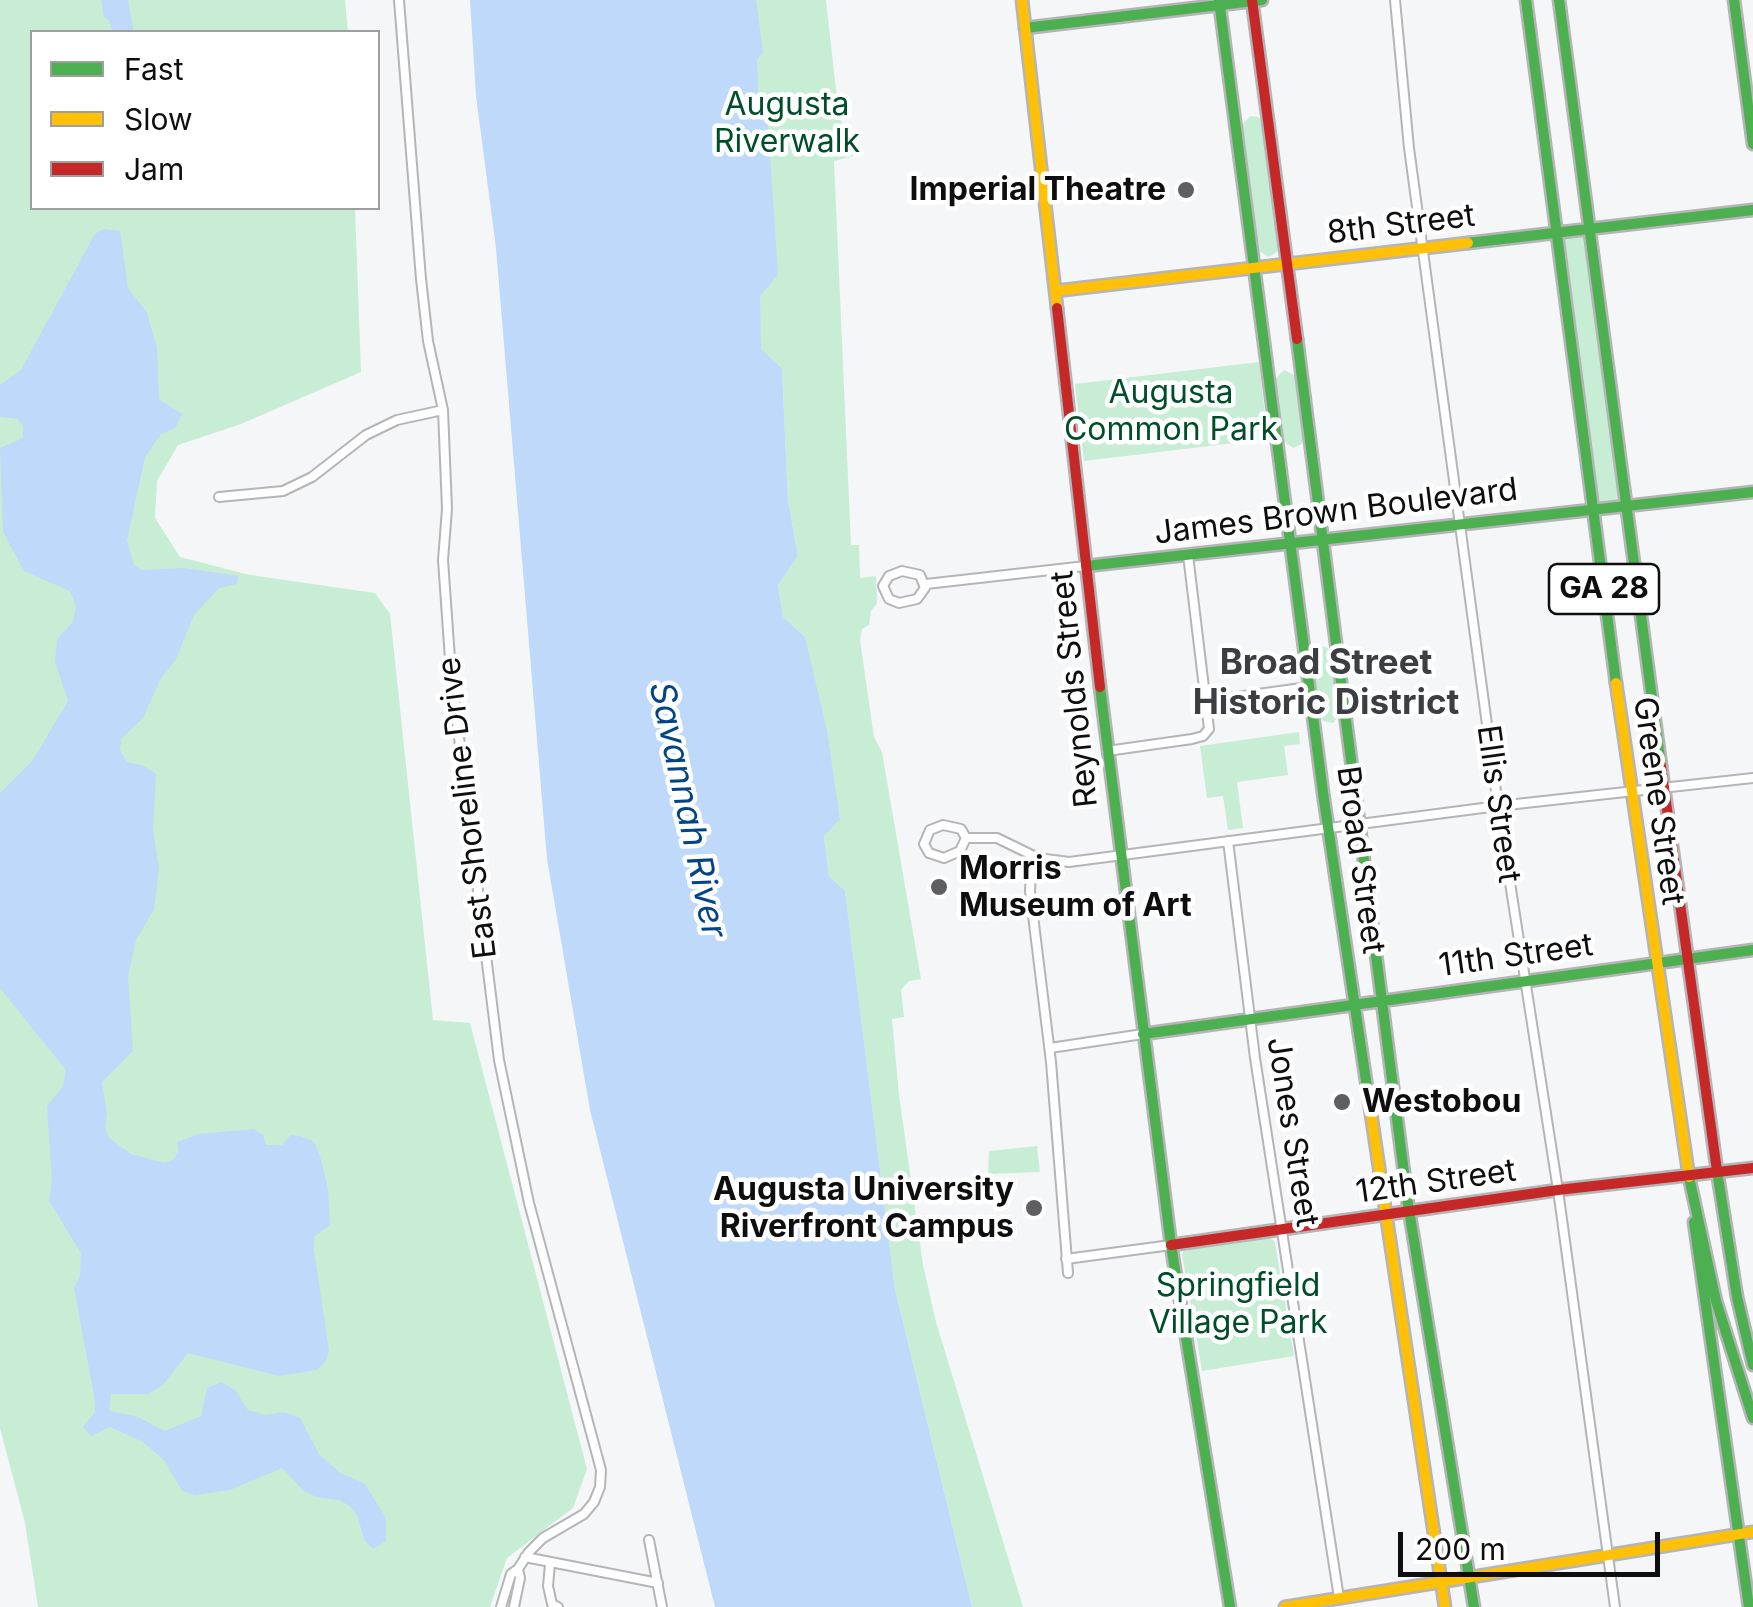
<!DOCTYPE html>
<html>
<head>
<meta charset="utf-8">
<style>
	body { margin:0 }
	#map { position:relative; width:1753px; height:1607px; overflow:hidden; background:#f5f6f8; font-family:Inter,sans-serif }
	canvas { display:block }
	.legend { position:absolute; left:30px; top:30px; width:350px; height:180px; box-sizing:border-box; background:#fff; border:2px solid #9f9f9f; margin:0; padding:12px 18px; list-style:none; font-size:30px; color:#0e0e0f }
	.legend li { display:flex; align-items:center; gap:20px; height:50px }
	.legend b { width:50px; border:2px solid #9f9f9f }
	.scale { position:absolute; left:1398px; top:1532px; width:262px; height:45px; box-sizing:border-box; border:5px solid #0e0e0f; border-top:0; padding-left:12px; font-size:30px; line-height:35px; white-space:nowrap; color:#0e0e0f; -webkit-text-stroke:8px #fff; paint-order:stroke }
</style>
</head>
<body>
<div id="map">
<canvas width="1753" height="1607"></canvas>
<ul class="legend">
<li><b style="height:12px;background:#4caf50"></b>Fast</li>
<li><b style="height:12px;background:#ffc107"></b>Slow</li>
<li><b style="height:12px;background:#c62828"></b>Jam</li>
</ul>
<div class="scale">200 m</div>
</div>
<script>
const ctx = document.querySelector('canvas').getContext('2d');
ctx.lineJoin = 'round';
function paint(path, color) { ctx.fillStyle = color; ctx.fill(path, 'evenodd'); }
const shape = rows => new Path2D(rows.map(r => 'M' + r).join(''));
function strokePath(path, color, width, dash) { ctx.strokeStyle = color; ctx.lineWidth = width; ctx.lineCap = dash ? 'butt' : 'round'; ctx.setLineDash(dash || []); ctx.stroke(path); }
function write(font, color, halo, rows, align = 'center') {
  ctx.font = font + ' Inter,sans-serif'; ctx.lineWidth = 9; ctx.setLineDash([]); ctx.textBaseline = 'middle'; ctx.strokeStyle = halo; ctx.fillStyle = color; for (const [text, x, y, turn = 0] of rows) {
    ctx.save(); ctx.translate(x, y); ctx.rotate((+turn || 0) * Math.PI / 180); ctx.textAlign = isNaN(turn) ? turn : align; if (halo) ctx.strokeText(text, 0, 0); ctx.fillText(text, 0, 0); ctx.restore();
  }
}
paint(shape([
	[0,0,345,0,348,32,32,32,32,208,355,208,361,372,241,424,178,445,157,481,155,518,180,557,250,575,375,593,390,614,433,1020,470,1023,587,1469,573,1508,507,1558,490,1607,38,1607,25,1523,0,1428],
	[725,0,826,0,839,116,846,132,844,144,854,156,834,161,851,545,859,545,860,578,876,576,877,603,871,611,869,625,862,629,860,640,874,737,882,752,921,979,909,981,901,990,904,1017,892,1019,899,1095,923,1265,936,1322,1023,1607,972,1607,895,1289,845,891,829,876,824,835,840,818,805,637,783,617,778,585,798,556,788,500,782,370,751,363],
	[1250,116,1258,117,1263,123,1280,245,1277,252,1268,257,1257,249,1241,126],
	[1588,229,1624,504,1593,508,1557,232],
	[1259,362,1268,439,1084,461,1075,384],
	[1284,370,1296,376,1304,437,1302,444,1293,448,1282,440,1275,379],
	[1321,645,1332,651,1341,712,1333,723,1323,721,1319,715,1311,657,1312,650],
	[1299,732,1300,744,1284,746,1288,775,1237,782,1243,828,1228,830,1223,796,1207,798,1200,746],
	[1037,1146,1040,1172,988,1174,989,1151],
	[1269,1237,1275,1242,1294,1356,1202,1371,1182,1254,1186,1248]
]), '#c8edd5');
paint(shape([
	[101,0,128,0,134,32,113,32,109,20,104,17],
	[470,0,756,0,763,52,757,60,759,113,768,123,778,275,760,296,761,349,782,369,788,500,798,556,778,585,783,617,805,637,827,731,840,819,824,836,829,876,845,891,895,1289,972,1607,715,1607,590,1110,547,859,496,248,476,96],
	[103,229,120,231,128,288,147,313,157,348,159,399,182,414,176,427,160,435,145,457,127,540,134,565,142,570,185,568,238,576,237,584,219,588,194,615,176,659,160,680,143,718,121,739,120,750,127,762,142,765,156,774,153,831,159,869,154,909,136,940,128,976,133,1051,102,1082,107,1114,105,1127,109,1138,131,1154,165,1163,174,1159,179,1150,177,1142,199,1134,254,1129,263,1135,266,1145,282,1145,291,1135,300,1136,314,1142,320,1156,328,1189,330,1225,314,1237,314,1250,329,1350,326,1361,317,1370,279,1376,188,1353,163,1385,148,1394,111,1394,109,1411,136,1416,165,1431,201,1416,207,1388,221,1382,235,1390,248,1410,265,1415,284,1412,300,1418,319,1454,340,1473,364,1483,386,1518,386,1541,373,1549,364,1540,358,1517,351,1507,340,1500,316,1497,303,1490,282,1468,230,1490,195,1495,182,1491,165,1461,143,1442,110,1427,91,1436,83,1427,95,1412,95,1401,74,1288,80,1276,81,1253,49,1201,52,1181,47,1106,63,1086,66,1070,0,988,0,793,32,761,68,701,55,662,57,639,73,622,76,606,70,591,24,571,3,532,0,448,23,438,23,426,18,419,0,417,0,385,21,370,95,234]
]), '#bed9f9');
const street = shape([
	[399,0,421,279,428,341,443,410,447,509,443,560,451,673,499,1060,529,1203,601,1470,600,1487,594,1502,584,1514,543,1538,529,1552,518,1569,511,1574,501,1607],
	[1395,0,1409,148,1498,806,1558,1190,1615,1607],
	[219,497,283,491,312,477,366,435,397,420,443,410],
	[902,571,920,575,925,588,917,599,899,603,889,599,883,586,889,576,902,571],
	[926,584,1086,566],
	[1207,701,1309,687],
	[1107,751,1192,739,1203,736,1209,729,1188,555],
	[943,825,961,829,966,838,960,851,944,858,929,853,924,844,930,830,943,825],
	[966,838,997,838,1038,858,1069,862,1498,806,1753,778],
	[1228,841,1255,1058,1339,1598],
	[1038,858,1031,874,1030,891,1051,1062,1068,1273],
	[1050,1048,1143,1034],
	[1066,1259,1171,1245],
	[649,1540,662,1607],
	[525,1557,658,1583],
	[550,1564,548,1586,552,1604,558,1607],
	[514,1607,520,1578,518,1569]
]);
const fast = shape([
	[1219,0,1324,800,1368,1094],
	[1526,0,1616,683],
	[1559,0,1661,766],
	[1734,0,1753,144],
	[1025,28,1262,0],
	[1468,243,1753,210],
	[1297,339,1408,1204,1474,1607],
	[1086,566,1753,492],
	[1100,687,1171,1245,1230,1607],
	[1143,1034,1753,950],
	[1717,1171,1737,1297,1753,1365],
	[1689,1177,1716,1301,1753,1418],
	[1694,1222,1749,1607]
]);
const slow = shape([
	[1022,0,1057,308],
	[1055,291,1468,243],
	[1616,683,1689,1177],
	[1368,1094,1445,1607],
	[1285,1607,1753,1532]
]);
const jam = shape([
	[1252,0,1297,339],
	[1057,308,1100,687],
	[1661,766,1717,1171],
	[1171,1245,1558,1190,1753,1168]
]);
strokePath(street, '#b5b5b7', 12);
strokePath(fast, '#b5b5b7', 15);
strokePath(slow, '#b5b5b7', 15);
strokePath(jam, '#b5b5b7', 15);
strokePath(street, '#fefefe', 8);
strokePath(fast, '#4caf50', 10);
strokePath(slow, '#ffc107', 10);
strokePath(jam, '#c62828', 10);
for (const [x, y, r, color] of [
	[1186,190,10,"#5f5f61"],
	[939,887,10,"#5f5f61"],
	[1342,1102,10,"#5f5f61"],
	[1034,1208,10,"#5f5f61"]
]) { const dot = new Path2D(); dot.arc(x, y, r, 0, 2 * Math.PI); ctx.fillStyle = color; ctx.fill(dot); strokePath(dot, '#fff', 4); }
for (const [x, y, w] of [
	[1604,589,110]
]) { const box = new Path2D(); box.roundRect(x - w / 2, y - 25, w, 50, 8); ctx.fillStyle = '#fff'; ctx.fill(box); strokePath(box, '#0e0e0f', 2.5); }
write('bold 30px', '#0e0e0f', null, [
	["GA 28",1604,589]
]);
write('32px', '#004e29', '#fff', [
	["Augusta",787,105],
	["Riverwalk",787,142],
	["Augusta",1171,393],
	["Common Park",1171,430],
	["Springfield",1238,1286],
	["Village Park",1238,1323]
]);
write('bold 32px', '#0e0e0f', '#fff', [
	["Imperial Theatre",1166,190],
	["Morris",959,869,"left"],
	["Museum of Art",959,906,"left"],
	["Westobou",1362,1102,"left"],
	["Augusta University",1014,1190],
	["Riverfront Campus",1014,1227]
], 'right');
write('32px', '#0e0e0f', '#fff', [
	["8th Street",1401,225,-7],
	["James Brown Boulevard",1336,512,-7],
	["Reynolds Street",1075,689,-96],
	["Greene Street",1658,801,82],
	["Ellis Street",1498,804,82],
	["East Shoreline Drive",468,808,-97],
	["Broad Street",1360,860,82],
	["11th Street",1516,956,-8],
	["Jones Street",1292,1132,81],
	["12th Street",1436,1182,-8]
]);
write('bold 35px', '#3d3e41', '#fff', [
	["Broad Street",1326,663],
	["Historic District",1326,703]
]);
write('italic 35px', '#024485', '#fff', [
	["Savannah River",687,810,78]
]);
</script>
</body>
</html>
